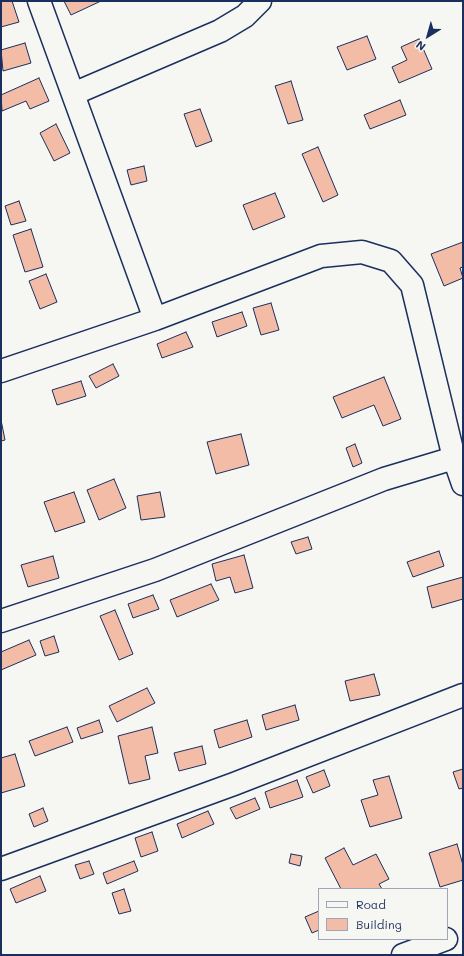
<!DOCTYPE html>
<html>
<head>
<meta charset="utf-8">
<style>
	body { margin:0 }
	#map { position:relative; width:464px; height:956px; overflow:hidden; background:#f6f6f2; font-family:Mali,sans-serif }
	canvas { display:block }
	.frame { position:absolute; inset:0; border:2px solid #1b2f5e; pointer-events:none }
	.legend { position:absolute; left:318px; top:888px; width:130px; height:52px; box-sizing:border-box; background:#f6f6f2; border:1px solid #9ea6b7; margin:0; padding:5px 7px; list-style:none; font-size:12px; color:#1b2f5e }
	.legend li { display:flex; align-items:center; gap:8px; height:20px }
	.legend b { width:20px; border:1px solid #9ea6b7 }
	.north { position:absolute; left:408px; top:16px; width:40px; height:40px; -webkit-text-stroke:3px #f6f6f2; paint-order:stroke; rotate:217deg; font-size:11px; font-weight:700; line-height:16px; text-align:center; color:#1b2f5e }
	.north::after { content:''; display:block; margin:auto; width:14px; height:18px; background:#1b2f5e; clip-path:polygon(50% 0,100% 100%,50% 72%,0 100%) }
</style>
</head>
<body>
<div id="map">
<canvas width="464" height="956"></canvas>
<div class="frame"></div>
<ul class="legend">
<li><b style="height:5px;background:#f6f6f2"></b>Road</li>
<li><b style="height:11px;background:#f3bca6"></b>Building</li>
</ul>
<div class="north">N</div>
</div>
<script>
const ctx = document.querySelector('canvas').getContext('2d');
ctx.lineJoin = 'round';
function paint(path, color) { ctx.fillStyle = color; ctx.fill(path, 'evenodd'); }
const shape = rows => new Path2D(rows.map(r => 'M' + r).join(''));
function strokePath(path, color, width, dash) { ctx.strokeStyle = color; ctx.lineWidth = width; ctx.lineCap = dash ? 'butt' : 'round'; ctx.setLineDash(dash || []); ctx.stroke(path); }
const building = shape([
	[1,1,12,1,19,22,1,27,1,1],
	[64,1,101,1,71,15,64,1],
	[367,36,376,59,347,70,337,47,367,36],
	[419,39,432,69,399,83,392,67,407,60,401,47,419,39],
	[25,43,31,63,3,71,1,50,25,43],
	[39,78,49,101,30,109,26,101,2,111,1,95,39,78],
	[291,81,303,120,288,124,275,86,291,81],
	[400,100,406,115,370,129,364,115,400,100],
	[200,109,212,141,196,147,184,114,200,109],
	[56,124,70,153,54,161,40,133,56,124],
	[318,147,338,195,323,202,302,154,318,147],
	[144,166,147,181,131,185,127,170,144,166],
	[275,193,285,217,253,230,243,205,275,193],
	[19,201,26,221,11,225,5,206,19,201],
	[31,229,43,267,25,272,13,235,31,229],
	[463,242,463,267,460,268,463,278,444,286,431,254,463,242],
	[46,274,57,302,40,309,29,281,46,274],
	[271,303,279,330,261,335,253,308,271,303],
	[242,312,247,326,217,337,212,322,242,312],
	[186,332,193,347,162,358,157,344,186,332],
	[113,364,119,376,96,388,89,376,113,364],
	[384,377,401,419,383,426,374,405,342,418,333,397,384,377],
	[81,381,86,396,57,405,52,390,81,381],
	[1,420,5,440,1,441,1,420],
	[241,434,249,465,216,474,207,442,241,434],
	[355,444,362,463,353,467,346,448,355,444],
	[114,479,126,508,99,520,87,490,114,479],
	[74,492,85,522,55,532,44,502,74,492],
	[160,492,165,517,141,520,137,496,160,492],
	[308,537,312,549,296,554,291,542,308,537],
	[439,551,444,566,413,577,407,562,439,551],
	[244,555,253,588,235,593,230,577,216,581,212,564,244,555],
	[53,556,59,578,28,587,21,565,53,556],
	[463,577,463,599,432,608,427,587,463,577],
	[211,584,219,600,177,617,170,600,211,584],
	[153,595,159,609,133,618,128,604,153,595],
	[115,610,133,654,119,660,100,616,115,610],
	[54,636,59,652,45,656,40,641,54,636],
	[29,640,36,655,1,670,1,652,29,640],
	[374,674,380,695,350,701,345,681,374,674],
	[147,688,155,703,117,722,109,706,147,688],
	[295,705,299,720,266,730,262,715,295,705],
	[99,720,103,732,81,739,77,728,99,720],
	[247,720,252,737,219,748,214,730,247,720],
	[67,727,73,742,35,756,29,741,67,727],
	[152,727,158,753,145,756,150,779,129,784,118,736,152,727],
	[202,746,206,764,179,771,174,753,202,746],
	[15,754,25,786,1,793,1,758,15,754],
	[463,769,463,788,459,789,453,772,463,769],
	[324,770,330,786,313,793,306,777,324,770],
	[389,776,402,818,370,827,361,800,378,795,373,780,389,776],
	[297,780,303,797,270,808,265,792,297,780],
	[255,798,260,809,236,819,230,808,255,798],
	[43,808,48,821,34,827,29,814,43,808],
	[208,811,214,824,182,838,177,824,208,811],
	[152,832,158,851,141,857,135,838,152,832],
	[457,844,463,865,463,880,440,887,429,853,457,844],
	[344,848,353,865,376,854,389,879,379,884,382,889,341,889,325,858,344,848],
	[291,854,302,856,300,866,289,863,291,854],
	[89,861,94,874,80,879,75,865,89,861],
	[134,861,138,871,107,884,103,873,134,861],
	[40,876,46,891,16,903,10,889,40,876],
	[124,889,131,911,119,914,112,893,124,889],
	[319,911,319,930,312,933,305,917,319,911]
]);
paint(building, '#f3bca6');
strokePath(building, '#1b2f5e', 1);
const street = shape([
	[39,1,155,319],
	[73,94,220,31,245,16,260,1],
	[1,371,155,319,321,256,362,252,391,261,412,285,454,458,463,484],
	[1,621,155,570,384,479,454,458],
	[1,869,234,784,463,695],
	[403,955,446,939]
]);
strokePath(street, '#1b2f5e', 25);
strokePath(street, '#f6f6f2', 22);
</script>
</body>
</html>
